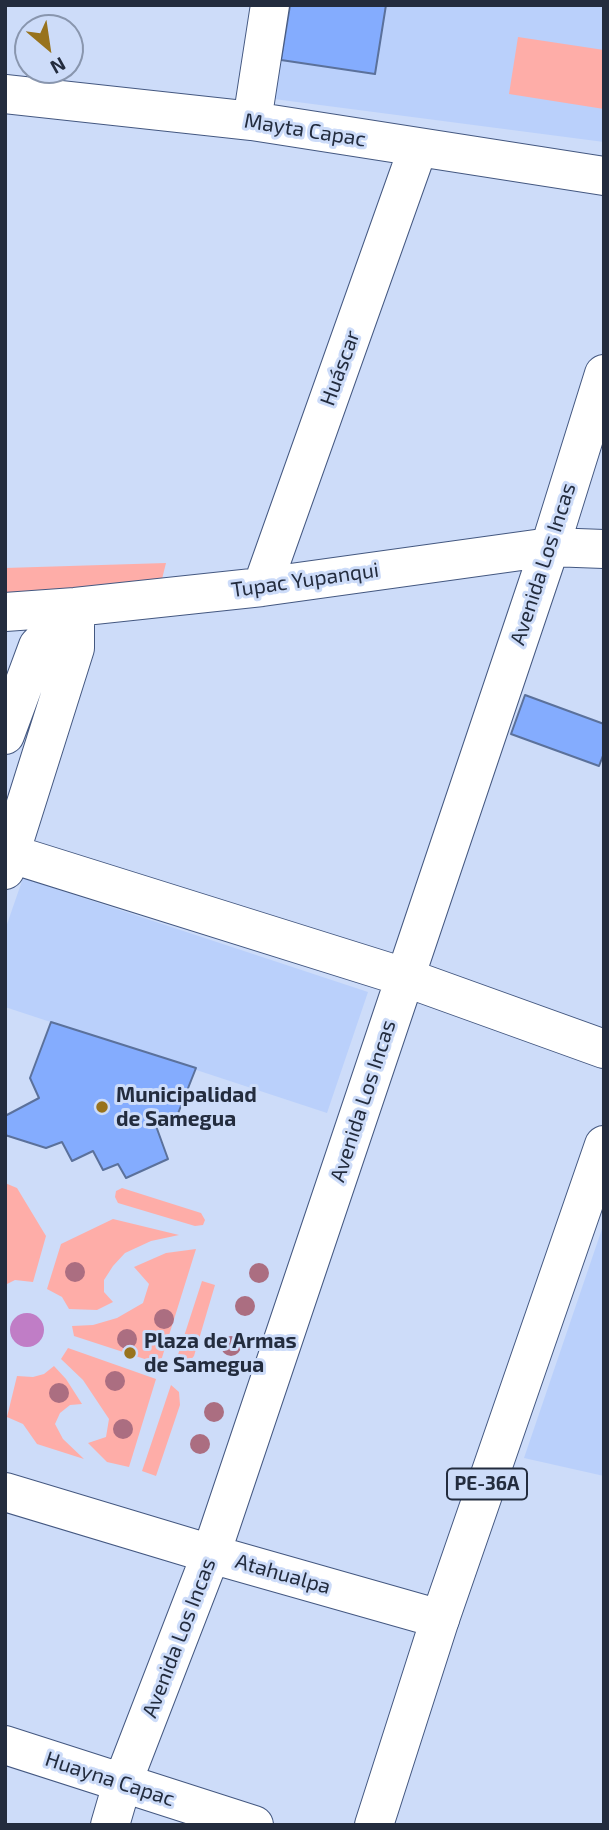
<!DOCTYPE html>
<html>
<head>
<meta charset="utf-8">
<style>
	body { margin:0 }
	#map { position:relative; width:609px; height:1830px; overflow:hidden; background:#cddcf9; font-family:"Exo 2",sans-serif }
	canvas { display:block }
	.frame { position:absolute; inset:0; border:7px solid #232c3e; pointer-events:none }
	.north { position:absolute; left:14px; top:14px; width:70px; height:70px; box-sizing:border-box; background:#cddcf9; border:2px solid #8996ae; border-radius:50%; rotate:151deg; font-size:19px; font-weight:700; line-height:28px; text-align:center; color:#232c3e }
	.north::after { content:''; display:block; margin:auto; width:24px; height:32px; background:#98731d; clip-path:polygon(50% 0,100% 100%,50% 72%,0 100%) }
</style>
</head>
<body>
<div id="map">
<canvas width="609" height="1830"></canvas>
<div class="frame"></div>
<div class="north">N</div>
</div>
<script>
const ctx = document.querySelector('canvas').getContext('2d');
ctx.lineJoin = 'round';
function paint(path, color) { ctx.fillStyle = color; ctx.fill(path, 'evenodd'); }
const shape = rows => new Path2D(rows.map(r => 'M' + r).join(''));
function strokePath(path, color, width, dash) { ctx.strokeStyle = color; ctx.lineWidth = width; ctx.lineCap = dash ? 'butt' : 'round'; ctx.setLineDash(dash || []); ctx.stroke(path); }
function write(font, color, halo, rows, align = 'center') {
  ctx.font = font + ' "Exo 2",sans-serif'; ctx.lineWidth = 6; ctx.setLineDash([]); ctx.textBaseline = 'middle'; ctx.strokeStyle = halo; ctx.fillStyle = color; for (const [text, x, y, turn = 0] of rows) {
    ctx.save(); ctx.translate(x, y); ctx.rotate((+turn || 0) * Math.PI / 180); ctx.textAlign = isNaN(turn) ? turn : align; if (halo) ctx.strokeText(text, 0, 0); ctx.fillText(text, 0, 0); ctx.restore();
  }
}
paint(shape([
	[290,5,604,5,604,142,274,99],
	[23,878,368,992,327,1113,5,1007,5,930],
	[604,1223,604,1476,524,1458]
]), '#bad0fb');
paint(shape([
	[518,37,604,50,604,109,509,94],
	[166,563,160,587,5,597,5,568],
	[5,1183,17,1188,46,1236,33,1282,15,1280,5,1285],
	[122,1188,201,1213,205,1220,203,1225,195,1226,118,1203,115,1197,116,1191],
	[113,1219,179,1235,151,1241,125,1253,113,1266,104,1280,104,1292,113,1302,97,1310,69,1309,62,1297,47,1289,61,1244],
	[196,1249,160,1364,74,1336,72,1326,93,1325,117,1318,143,1303,149,1284,134,1267,166,1253],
	[202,1281,215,1285,194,1356,185,1366,174,1367],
	[68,1348,156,1379,129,1467,107,1462,88,1443,106,1437,109,1419,83,1380,61,1359],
	[54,1366,66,1379,82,1404,70,1405,60,1413,55,1424,63,1439,84,1459,37,1444,23,1424,7,1417,17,1376,33,1377,44,1374],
	[171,1385,179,1392,180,1405,156,1476,142,1471]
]), '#feada8');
paint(shape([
	'10 1330a17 17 0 1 1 34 0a17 17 0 1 1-34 0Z'
]), '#c07dc6');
const building = shape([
	[290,5,386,5,375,74,281,60,290,5],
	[525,695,604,724,604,753,599,766,511,734,525,695],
	[51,1022,196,1068,177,1116,156,1126,168,1159,126,1178,118,1164,103,1170,93,1151,72,1161,62,1142,46,1148,5,1135,5,1116,39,1098,30,1078,51,1022]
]);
paint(building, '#84acfe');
strokePath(building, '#5b719b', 2);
const minor = shape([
	[5,94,252,121,604,176],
	[252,121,270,5],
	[262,587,418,148],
	[5,612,75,607,262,587,550,547,604,549],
	[5,735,38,646,75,607],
	[5,852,404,977,604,1049],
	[5,870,75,648,75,607],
	[5,1492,211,1554,440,1619],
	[5,1745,254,1825],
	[110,1825,122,1784,211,1554,550,547,604,374]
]);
const highway = shape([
	[374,1825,440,1619,604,1145]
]);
strokePath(minor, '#445881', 40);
strokePath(highway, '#445881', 40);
strokePath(minor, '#fff', 38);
strokePath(highway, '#fff', 38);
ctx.fillStyle = '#ab6e81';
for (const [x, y] of [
	[75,1272],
	[259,1273],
	[245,1306],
	[164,1319],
	[127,1339],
	[231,1346],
	[115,1381],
	[59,1393],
	[214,1412],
	[123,1429],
	[200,1444]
]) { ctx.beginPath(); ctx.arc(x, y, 10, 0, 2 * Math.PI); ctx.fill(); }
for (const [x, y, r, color] of [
	[102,1107,7,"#98731d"],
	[130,1353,7,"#98731d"]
]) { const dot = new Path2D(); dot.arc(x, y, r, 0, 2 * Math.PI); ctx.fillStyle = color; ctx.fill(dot); strokePath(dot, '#cddcf9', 2.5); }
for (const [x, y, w] of [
	[487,1484,80]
]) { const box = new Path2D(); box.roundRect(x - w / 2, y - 15.5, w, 31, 5); ctx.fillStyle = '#cddcf9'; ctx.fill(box); strokePath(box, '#232c3e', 2); }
write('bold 19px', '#232c3e', null, [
	["PE-36A",487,1484]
]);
write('21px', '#232c3e', '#cddcf9', [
	["Mayta Capac",305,130,9],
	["Huáscar",340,368,-70],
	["Avenida Los Incas",543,564,-72],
	["Tupac Yupanqui",305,580,-8],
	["Avenida Los Incas",363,1101,-72],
	["Atahualpa",283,1574,16],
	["Avenida Los Incas",179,1638,-69],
	["Huayna Capac",110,1779,18]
]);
write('bold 21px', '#232c3e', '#cddcf9', [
	["Municipalidad",116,1095],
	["de Samegua",116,1119],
	["Plaza de Armas",144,1341],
	["de Samegua",144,1365]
], 'left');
</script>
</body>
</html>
